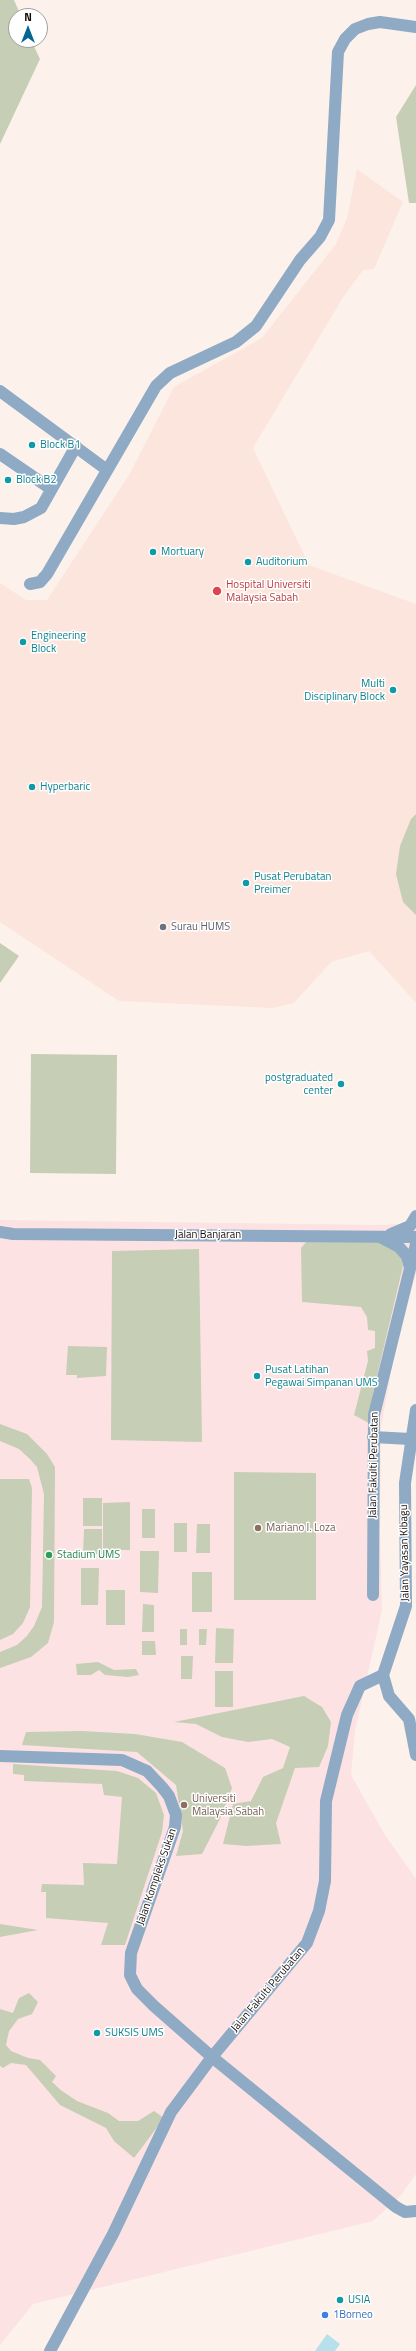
<!DOCTYPE html>
<html>
<head>
<meta charset="utf-8">
<style>
	body { margin:0 }
	#map { position:relative; width:416px; height:2351px; overflow:hidden; background:#fdf1ec; font-family:"Titillium Web",sans-serif }
	canvas { display:block }
	.north { position:absolute; left:8px; top:8px; width:40px; height:40px; box-sizing:border-box; background:#fff; border:1px solid #a29f9e; border-radius:50%; rotate:0deg; font-size:11px; font-weight:700; line-height:16px; text-align:center; color:#17100d }
	.north::after { content:''; display:block; margin:auto; width:14px; height:18px; background:#036695; clip-path:polygon(50% 0,100% 100%,50% 72%,0 100%) }
</style>
</head>
<body>
<div id="map">
<canvas width="416" height="2351"></canvas>
<div class="north">N</div>
</div>
<script>
const ctx = document.querySelector('canvas').getContext('2d');
ctx.lineJoin = 'round';
function paint(path, color) { ctx.fillStyle = color; ctx.fill(path, 'evenodd'); }
const shape = rows => new Path2D(rows.map(r => 'M' + r).join(''));
function strokePath(path, color, width, dash) { ctx.strokeStyle = color; ctx.lineWidth = width; ctx.lineCap = dash ? 'butt' : 'round'; ctx.setLineDash(dash || []); ctx.stroke(path); }
function write(font, color, halo, rows, align = 'center') {
  ctx.font = font + ' "Titillium Web",sans-serif'; ctx.lineWidth = 3; ctx.setLineDash([]); ctx.textBaseline = 'middle'; ctx.strokeStyle = halo; ctx.fillStyle = color; for (const [text, x, y, turn = 0] of rows) {
    ctx.save(); ctx.translate(x, y); ctx.rotate((+turn || 0) * Math.PI / 180); ctx.textAlign = isNaN(turn) ? turn : align; if (halo) ctx.strokeText(text, 0, 0); ctx.fillText(text, 0, 0); ctx.restore();
  }
}
paint(shape([
	[357,169,403,202,374,269,363,270,342,299,253,448,309,565,416,604,416,1003,369,951,331,962,294,1003,273,1008,119,1001,0,922,0,583,26,600,47,600,129,475,174,387,262,338,336,244,347,218]
]), '#fce5dc');
paint(shape([
	[0,1220,382,1225,416,1223,416,1273,394,1355,381,1428,380,1532,382,1610,355,1731,351,1775,385,1835,416,1879,416,2174,401,2195,373,2221,33,2304,0,2345]
]), '#fde2e3');
paint(shape([
	[0,0,14,0,21,16,16,16,16,40,31,40,40,59,0,144],
	[416,85,416,203,409,203,396,117],
	[416,814,416,915,403,902,396,874,400,846,411,819],
	[0,943,19,956,0,983],
	[31,1054,117,1055,116,1174,30,1173],
	[307,1241,377,1241,401,1252,403,1266,373,1393,369,1423,354,1415,368,1361,367,1351,375,1348,375,1331,368,1330,367,1317,361,1307,302,1302,301,1248],
	[199,1249,202,1442,111,1440,112,1251],
	[68,1346,107,1347,106,1376,77,1378,77,1375,66,1375],
	[0,1424,27,1434,47,1454,55,1467,54,1622,48,1643,31,1657,0,1668,0,1652,17,1645,27,1636,34,1626,42,1607,44,1494,37,1467,30,1459,19,1449,0,1441],
	[234,1472,316,1473,316,1600,234,1600],
	[0,1479,29,1479,32,1488,30,1607,23,1623,13,1634,0,1640],
	[83,1498,102,1498,102,1526,83,1526],
	[130,1502,130,1550,103,1550,103,1503],
	[142,1509,155,1509,155,1538,142,1538],
	[174,1523,187,1523,187,1552,174,1552],
	[197,1524,210,1524,210,1553,196,1553],
	[84,1529,102,1529,102,1554,83,1554],
	[140,1551,159,1551,158,1593,140,1592],
	[81,1568,99,1568,98,1605,81,1605],
	[192,1572,212,1572,212,1612,192,1612],
	[106,1590,125,1590,125,1625,106,1625],
	[143,1604,154,1605,154,1632,142,1632],
	[216,1628,234,1629,233,1663,215,1663],
	[180,1629,187,1629,187,1645,180,1645],
	[199,1629,207,1629,206,1645,199,1645],
	[142,1641,155,1641,156,1655,142,1655],
	[181,1656,193,1656,192,1679,181,1679],
	[98,1662,114,1670,136,1669,139,1675,128,1677,105,1675,99,1670,91,1675,77,1675,76,1664],
	[215,1671,233,1671,233,1707,215,1707],
	[304,1696,322,1707,331,1722,328,1746,319,1767,295,1768,276,1823,281,1844,246,1846,223,1844,233,1804,251,1801,263,1777,283,1768,290,1747,272,1739,248,1742,222,1737,196,1724,174,1722],
	[82,1731,135,1734,182,1742,225,1768,232,1788,221,1817,202,1854,176,1856,183,1831,176,1785,137,1752,22,1745,26,1732],
	[13,1764,117,1771,138,1778,156,1793,164,1815,162,1832,125,1945,101,1945,108,1923,46,1918,46,1892,41,1892,42,1884,84,1885,83,1863,117,1864,122,1797,104,1795,102,1784,24,1781,24,1775,13,1774],
	[0,1924,38,1930,0,1937],
	[29,1993,38,2002,32,2014,18,2019,9,2031,6,2045,11,2051,28,2058,40,2060,56,2076,52,2082,62,2091,77,2101,108,2113,119,2121,138,2121,154,2111,164,2118,134,2158,114,2141,106,2128,60,2105,26,2065,11,2063,3,2068,0,2066,0,2009,13,2013,19,1998]
]), '#c6ceb5');
paint(shape([
	[327,2334,340,2344,335,2351,315,2351]
]), '#b7e0ec');
strokePath(shape([
	[0,391,107,470],
	[0,454,51,489],
	[0,518,14,519,24,517,41,508,76,446],
	[30,584,40,582,47,574,156,386,170,373,236,342,256,326,300,260,320,237,329,220,338,52,345,39,355,29,368,24,380,22,416,27],
	[0,1232,13,1234,416,1237],
	[391,1234,410,1226,416,1216],
	[382,1238,399,1247,407,1256,410,1268],
	[416,1410,405,1483,406,1606,383,1675,389,1696,409,1719,416,1755],
	[373,1437,410,1439],
	[373,1595,374,1415,416,1244],
	[0,1756,122,1760,147,1771,162,1787,169,1796,176,1815,175,1827,131,1953,130,1975,137,1989,154,2006,212,2057,396,2207,405,2212,416,2211],
	[50,2351,113,2234,171,2112,212,2057,307,1943,319,1911,325,1881,326,1801,347,1715,360,1686,383,1675]
]), '#8faac4', 12);
for (const [x, y, r, color] of [
	[32,445,4,"#0f9aa8"],
	[8,480,4,"#0f9aa8"],
	[153,552,4,"#0f9aa8"],
	[248,562,4,"#0f9aa8"],
	[217,591,5,"#e0444e"],
	[23,642,4,"#0f9aa8"],
	[393,690,4,"#0f9aa8"],
	[32,787,4,"#0f9aa8"],
	[246,883,4,"#0f9aa8"],
	[163,927,4,"#6b7280"],
	[341,1084,4,"#0f9aa8"],
	[257,1376,4,"#0f9aa8"],
	[258,1528,4,"#8d6e63"],
	[49,1555,4,"#2e9e5b"],
	[184,1805,4,"#8d6e63"],
	[97,2033,4,"#0f9aa8"],
	[340,2300,4,"#0f9aa8"],
	[325,2315,4,"#3f7fe0"]
]) { const dot = new Path2D(); dot.arc(x, y, r, 0, 2 * Math.PI); ctx.fillStyle = color; ctx.fill(dot); strokePath(dot, '#fff', 1.5); }
write('11px', '#0d838f', '#fff', [
	["Block B1",40,445],
	["Block B2",16,480],
	["Mortuary",161,552],
	["Auditorium",256,562],
	["Engineering",31,636],
	["Block",31,649],
	["Multi",385,684,"right"],
	["Disciplinary Block",385,697,"right"],
	["Hyperbaric",40,787],
	["Pusat Perubatan",254,877],
	["Preimer",254,890],
	["postgraduated",333,1078,"right"],
	["center",333,1091,"right"],
	["Pusat Latihan",265,1370],
	["Pegawai Simpanan UMS",265,1383],
	["SUKSIS UMS",105,2033],
	["USIA",348,2300]
], 'left');
write('11px', '#be3a42', '#fff', [
	["Hospital Universiti",226,585],
	["Malaysia Sabah",226,598]
], 'left');
write('11px', '#5b616d', '#fff', [
	["Surau HUMS",171,927]
], 'left');
write('11px', '#17100d', '#fff', [
	["Jalan Banjaran",208,1235],
	["Jalan Fakulti Perubatan",374,1465,-89],
	["Jalan Yayasan Kibagu",405,1553,-91],
	["Jalan Kompleks Sukan",157,1877,-71],
	["Jalan Fakulti Perubatan",268,1990,-50]
]);
write('11px', '#785e54', '#fff', [
	["Mariano I. Loza",266,1528],
	["Universiti",192,1799],
	["Malaysia Sabah",192,1812]
], 'left');
write('11px', '#27864d', '#fff', [
	["Stadium UMS",57,1555]
], 'left');
write('11px', '#366cbe', '#fff', [
	["1Borneo",333,2315]
], 'left');
</script>
</body>
</html>
